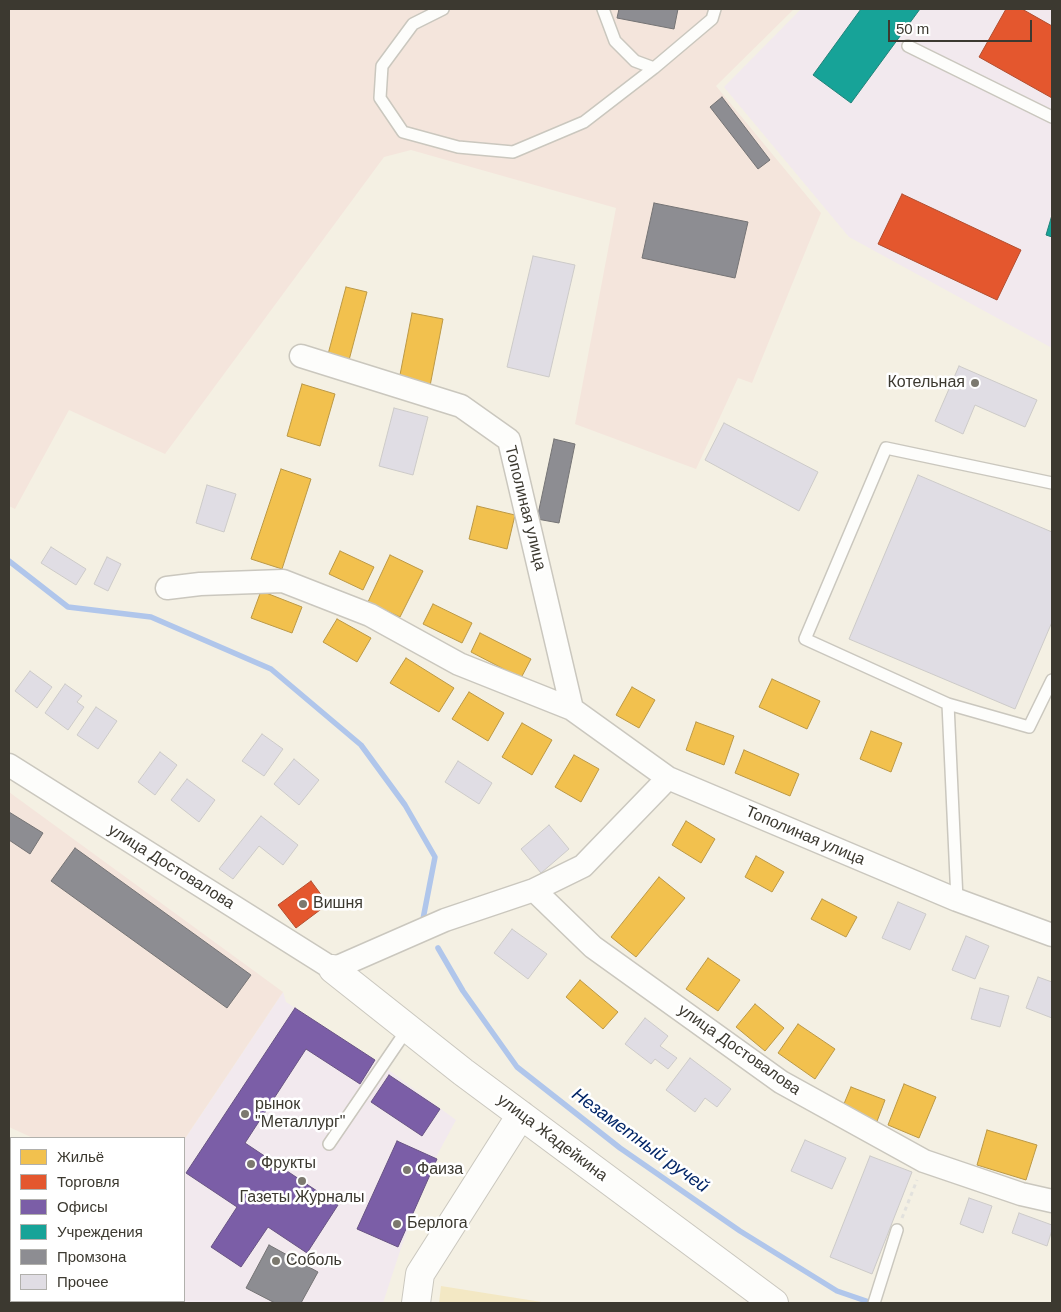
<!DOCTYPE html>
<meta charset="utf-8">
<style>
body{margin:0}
#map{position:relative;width:1061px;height:1312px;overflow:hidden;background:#f4f0e3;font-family:Helvetica,sans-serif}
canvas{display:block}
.frame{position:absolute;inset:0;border:10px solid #3c3930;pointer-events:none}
.legend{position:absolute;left:10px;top:1137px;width:175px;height:165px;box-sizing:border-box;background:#fff;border:1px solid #b1b0ac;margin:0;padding:6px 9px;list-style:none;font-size:15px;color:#3c3930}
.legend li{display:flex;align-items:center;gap:10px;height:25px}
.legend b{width:25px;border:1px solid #b1b0ac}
.scale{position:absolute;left:888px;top:20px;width:144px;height:22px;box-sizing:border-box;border:2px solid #3c3930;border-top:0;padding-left:6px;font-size:15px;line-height:18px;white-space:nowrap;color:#3c3930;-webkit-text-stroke:4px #fff;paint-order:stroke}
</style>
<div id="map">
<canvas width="1061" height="1312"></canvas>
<div class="frame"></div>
<ul class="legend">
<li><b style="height:14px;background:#f2c14e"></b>Жильё</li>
<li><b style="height:14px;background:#e4572e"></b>Торговля</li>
<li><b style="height:14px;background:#7b5ea7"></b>Офисы</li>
<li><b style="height:14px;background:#17a398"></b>Учреждения</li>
<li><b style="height:14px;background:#8d8d92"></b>Промзона</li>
<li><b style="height:14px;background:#e0dde4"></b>Прочее</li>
</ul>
<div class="scale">50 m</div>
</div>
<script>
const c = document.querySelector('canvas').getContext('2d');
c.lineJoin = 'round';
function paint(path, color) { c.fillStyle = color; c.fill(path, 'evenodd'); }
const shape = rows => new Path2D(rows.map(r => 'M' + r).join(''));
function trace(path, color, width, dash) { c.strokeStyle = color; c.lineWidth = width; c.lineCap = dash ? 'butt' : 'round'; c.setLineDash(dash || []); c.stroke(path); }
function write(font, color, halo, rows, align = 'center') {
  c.font = font + ' Helvetica,sans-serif'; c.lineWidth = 5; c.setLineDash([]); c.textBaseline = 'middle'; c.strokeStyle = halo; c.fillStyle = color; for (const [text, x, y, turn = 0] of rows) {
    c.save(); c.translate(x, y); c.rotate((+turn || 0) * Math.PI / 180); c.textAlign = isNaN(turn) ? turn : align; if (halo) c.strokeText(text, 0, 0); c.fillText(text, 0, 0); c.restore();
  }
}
const commercial = shape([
 [801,9,1052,9,1052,348,849,237,724,87],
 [283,992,286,1002,375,1060,456,1120,435,1159,401,1248,383,1303,46,1303,47,1301,184,1301,184,1140]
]);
const industrial = shape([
 [9,9,794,9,716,86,821,213,752,383,738,378,696,469,575,424,616,208,411,150,384,157,165,454,69,410,15,509,9,506],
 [9,792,283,992,184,1140,184,1138,33,1138,9,1127]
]);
const green = shape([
 [441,1286,548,1303,439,1303]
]);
const homes = shape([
 [346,287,367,292,348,364,327,358,346,287],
 [412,313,443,319,430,386,399,380,412,313],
 [302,384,335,394,320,446,287,436,302,384],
 [281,469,311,479,282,569,251,559,281,469],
 [477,506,515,515,507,549,469,539,477,506],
 [340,551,374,567,363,590,329,574,340,551],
 [390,555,423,571,400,617,368,602,390,555],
 [261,591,302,607,292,633,251,618,261,591],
 [433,604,472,623,462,643,423,624,433,604],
 [337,619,371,638,357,662,323,642,337,619],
 [480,633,531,659,521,678,471,652,480,633],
 [406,658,454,688,439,712,390,683,406,658],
 [772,679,820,701,807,729,759,707,772,679],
 [632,687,655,700,639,728,616,715,632,687],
 [469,692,504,713,488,741,452,719,469,692],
 [696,722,734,736,724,765,686,750,696,722],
 [522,723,552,740,532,775,502,757,522,723],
 [871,731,902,743,891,772,860,759,871,731],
 [744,750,799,774,790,796,735,773,744,750],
 [574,755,599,769,581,802,555,787,574,755],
 [686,821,715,839,701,863,672,845,686,821],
 [756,856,784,872,772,892,745,877,756,856],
 [659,877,685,898,636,957,611,937,659,877],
 [822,899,857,917,846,937,811,919,822,899],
 [708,958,740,980,718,1011,686,989,708,958],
 [580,980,618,1012,603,1029,566,997,580,980],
 [755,1004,784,1028,765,1051,736,1027,755,1004],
 [798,1024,835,1049,815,1079,778,1053,798,1024],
 [904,1084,936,1097,919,1138,888,1125,904,1084],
 [851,1087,885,1100,876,1124,841,1111,851,1087],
 [987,1130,1037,1145,1026,1180,977,1165,987,1130]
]);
const shops = shape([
 [1006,9,1022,9,1052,26,1052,98,979,57,1006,9],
 [902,194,1021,250,997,300,878,244,902,194],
 [311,881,328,904,296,928,278,905,311,881]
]);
const offices = shape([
 [295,1008,375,1060,360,1084,306,1049,245,1143,338,1205,307,1253,268,1227,241,1267,211,1247,237,1207,186,1173,295,1008],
 [389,1075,440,1109,422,1136,371,1102,389,1075],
 [397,1141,437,1159,398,1247,357,1229,397,1141]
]);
const public = shape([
 [861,9,920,9,851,103,813,75,861,9],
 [1052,215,1052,237,1046,235,1052,215]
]);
const industry = shape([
 [619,9,678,9,674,29,617,18,619,9],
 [722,97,770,160,758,169,710,107,722,97],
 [654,203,748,222,735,278,642,258,654,203],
 [554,439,575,444,559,523,537,519,554,439],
 [9,812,43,833,30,854,9,840,9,812],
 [75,848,251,975,227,1008,51,881,75,848],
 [269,1245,318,1272,301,1303,275,1303,246,1288,269,1245]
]);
const stream = shape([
 [9,561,68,607,151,617,271,669,361,745,405,805,435,857,423,919],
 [438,948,463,991,517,1067,620,1148,740,1231,837,1291,872,1303]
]);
const building = shape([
 [533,256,575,265,549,377,507,367,533,256],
 [959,366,1037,400,1025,427,975,405,963,434,935,421,959,366],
 [394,408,428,417,413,475,379,466,394,408],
 [724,423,818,472,799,511,705,460,724,423],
 [918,475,1052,532,1052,622,1015,709,849,639,918,475],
 [207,485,236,494,224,532,196,523,207,485],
 [51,547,86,569,76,585,41,563,51,547],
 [107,557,121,564,108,591,94,584,107,557],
 [30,671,52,687,37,708,15,691,30,671],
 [65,684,82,696,77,702,84,707,68,730,45,713,65,684],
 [96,707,117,721,98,749,77,735,96,707],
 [262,734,283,749,264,776,242,761,262,734],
 [160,752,177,765,155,795,138,782,160,752],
 [294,759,319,780,299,805,274,784,294,759],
 [458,761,492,783,479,804,445,782,458,761],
 [187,779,215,800,199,822,171,800,187,779],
 [261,816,298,845,283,865,259,846,233,879,219,869,261,816],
 [549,825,569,849,541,873,521,849,549,825],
 [898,902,926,914,910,950,882,938,898,902],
 [512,929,547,954,528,979,494,953,512,929],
 [966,936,989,946,975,979,952,970,966,936],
 [1038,977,1052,982,1052,1018,1026,1008,1038,977],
 [980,988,1009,996,1000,1027,971,1019,980,988],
 [645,1018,668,1036,660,1046,677,1058,668,1069,655,1059,651,1064,625,1044,645,1018],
 [690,1058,731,1089,717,1107,705,1098,695,1112,666,1090,690,1058],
 [805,1140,846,1158,832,1189,791,1171,805,1140],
 [870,1156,912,1172,872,1274,830,1257,870,1156],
 [969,1198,992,1206,983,1233,960,1224,969,1198],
 [1019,1213,1052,1225,1052,1230,1047,1246,1012,1233,1019,1213]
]);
const path = shape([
 [902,1218,917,1180]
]);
const service = shape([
 [443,9,413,24,382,66,380,98,403,132,458,147,513,152,584,122,654,68],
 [603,9,615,41,635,61,654,68,712,19,715,9],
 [908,46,1052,117],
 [1052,483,886,448,805,639,948,704,1029,727,1052,680],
 [948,704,957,900],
 [329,1144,408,1028],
 [874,1303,897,1230]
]);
const minor = shape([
 [301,356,461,406,509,440,572,709,668,778,957,900,1052,935],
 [167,588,200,584,283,581,370,615,459,664,572,709],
 [9,765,333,969,445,920,534,890,583,866,668,778],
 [534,890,593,947,781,1082,924,1161,1021,1194,1052,1201]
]);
const tertiary = shape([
 [333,969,463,1072,774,1303],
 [416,1303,420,1274,521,1115]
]);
const markers = [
 [975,383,5,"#7c796f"],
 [303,904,5,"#7c796f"],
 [245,1114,5,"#7c796f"],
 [251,1164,5,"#7c796f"],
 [407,1170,5,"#7c796f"],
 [302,1181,5,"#7c796f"],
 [397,1224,5,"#7c796f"],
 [276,1261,5,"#7c796f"]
];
const poiNames = [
 ["Котельная",965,383,"right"],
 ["Вишня",313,904],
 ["рынок",255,1105],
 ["\"Металлург\"",255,1123],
 ["Фрукты",261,1164],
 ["Фаиза",417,1170],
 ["Газеты Журналы",302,1198,"center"],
 ["Берлога",407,1224],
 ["Соболь",286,1261]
];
const streetNames = [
 ["Тополиная улица",525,508,76],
 ["Тополиная улица",805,836,23],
 ["улица Достовалова",171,867,32],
 ["улица Достовалова",739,1050,35],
 ["улица Жадейкина",552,1138,37]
];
const waterNames = [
 ["Незаметный ручей",640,1141,36]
];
paint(commercial, '#f2e9ee');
paint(industrial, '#f4e5dc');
paint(green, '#f3e8c4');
paint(homes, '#f2c14e');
trace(homes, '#bb9845', 1);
paint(shops, '#e4572e');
trace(shops, '#b24e2f', 1);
paint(offices, '#7b5ea7');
trace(offices, '#685383', 1);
paint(public, '#17a398');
trace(public, '#228379', 1);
paint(industry, '#8d8d92');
trace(industry, '#757475', 1);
trace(stream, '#b0c6eb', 5.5);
paint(building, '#e0dde4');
trace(building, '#cccac8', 1);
trace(service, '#cac7be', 14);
trace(minor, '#cac7be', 25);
trace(tertiary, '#cac7be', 30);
trace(path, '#e2e1dd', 3, [4, 4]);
trace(service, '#fdfdfb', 11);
trace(minor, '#fdfdfb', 22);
trace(tertiary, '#fdfdfb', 28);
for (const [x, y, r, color] of markers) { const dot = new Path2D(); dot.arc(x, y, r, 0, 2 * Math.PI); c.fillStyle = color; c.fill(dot); trace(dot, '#fff', 2); }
write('16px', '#3c3930', '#fff', poiNames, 'left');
write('16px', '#3c3930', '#fff', streetNames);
write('italic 18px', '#042768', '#fff', waterNames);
</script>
